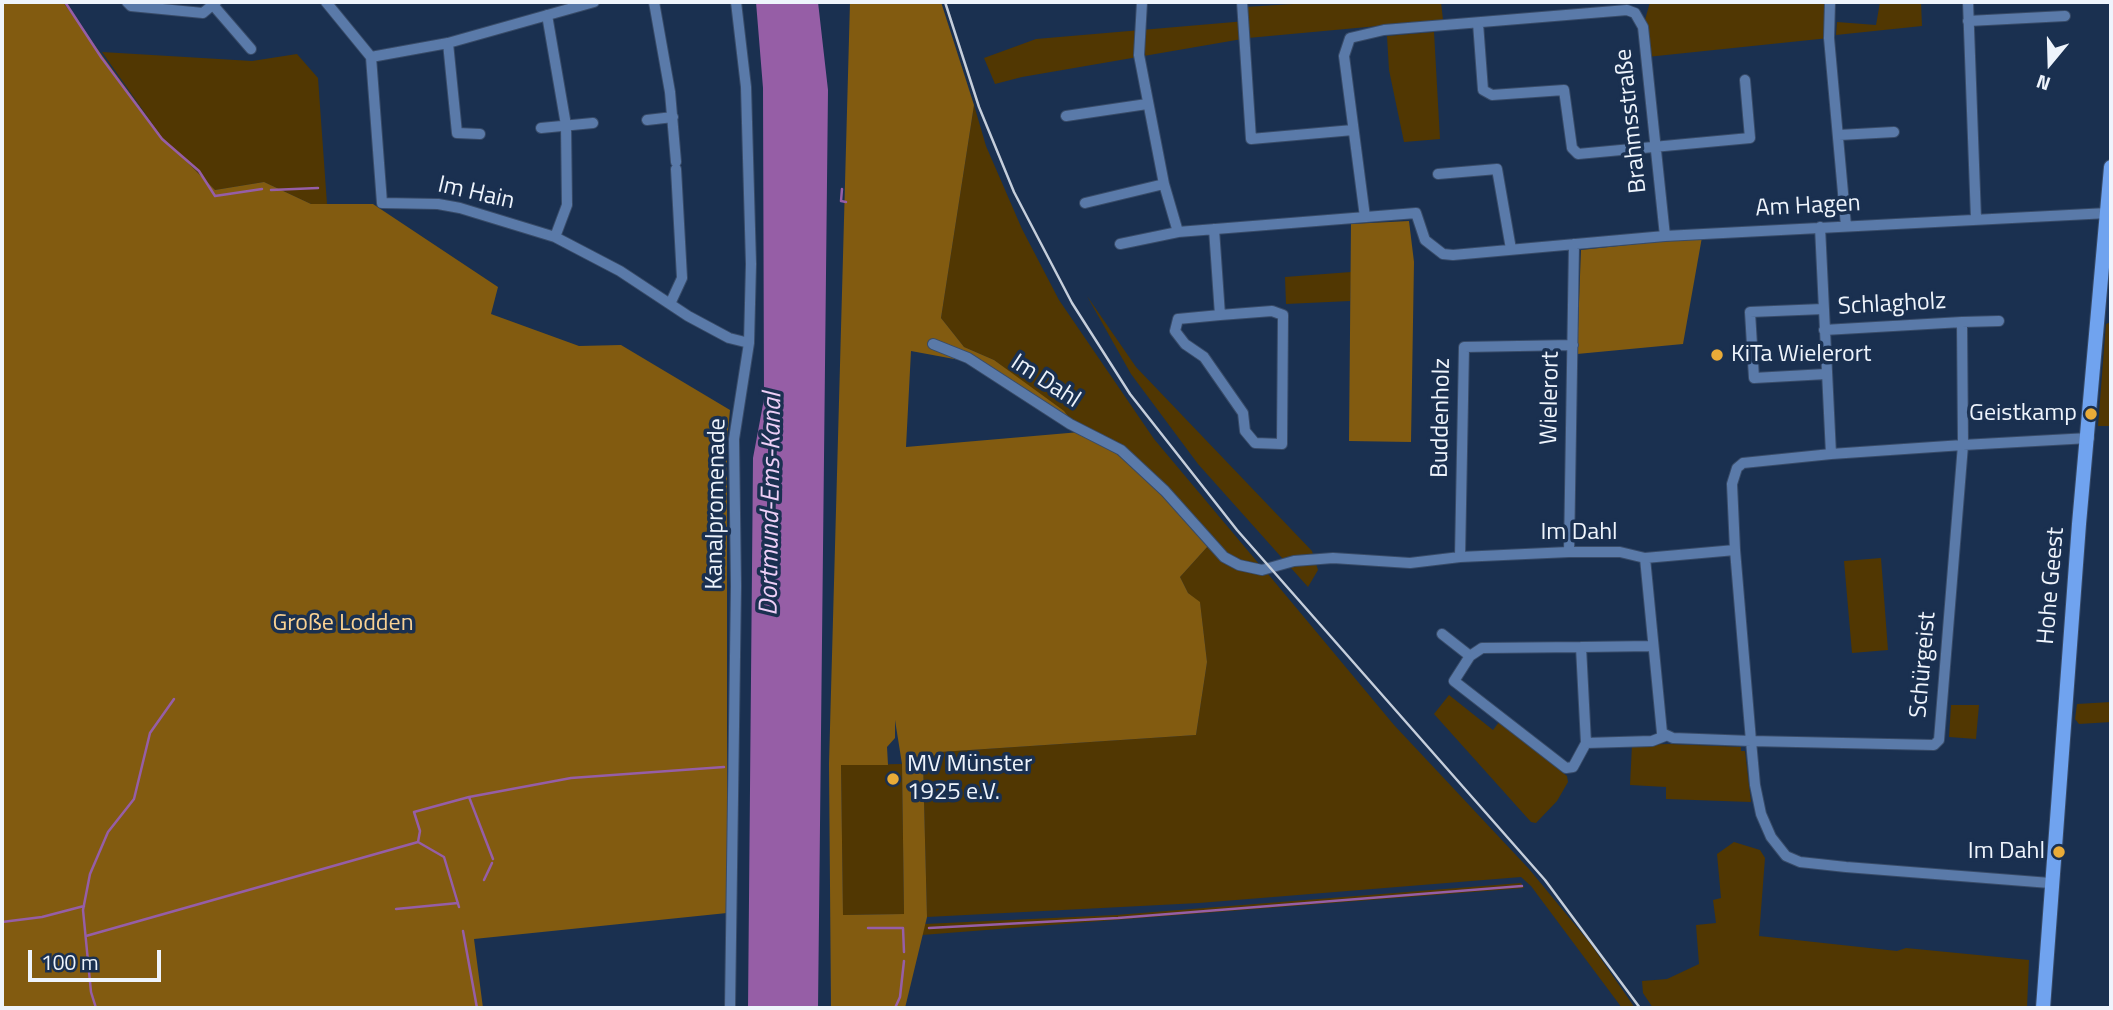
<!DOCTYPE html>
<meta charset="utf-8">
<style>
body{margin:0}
#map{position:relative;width:2113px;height:1010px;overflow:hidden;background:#1a3050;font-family:"Titillium Web",sans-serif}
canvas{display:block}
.frame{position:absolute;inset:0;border:4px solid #eef4fc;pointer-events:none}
.north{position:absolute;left:2015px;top:28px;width:70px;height:70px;-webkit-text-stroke:5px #1a3050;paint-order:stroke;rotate:199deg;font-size:19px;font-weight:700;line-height:28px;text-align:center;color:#eef4fc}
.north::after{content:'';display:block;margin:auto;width:24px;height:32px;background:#eef4fc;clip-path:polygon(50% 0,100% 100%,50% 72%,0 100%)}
.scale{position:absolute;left:28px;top:950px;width:133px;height:32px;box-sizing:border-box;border:4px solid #eef4fc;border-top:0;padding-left:9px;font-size:21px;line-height:24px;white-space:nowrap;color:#eef4fc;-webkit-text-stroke:5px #1a3050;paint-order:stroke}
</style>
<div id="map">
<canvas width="2113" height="1010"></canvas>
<div class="frame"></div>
<div class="north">N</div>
<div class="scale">100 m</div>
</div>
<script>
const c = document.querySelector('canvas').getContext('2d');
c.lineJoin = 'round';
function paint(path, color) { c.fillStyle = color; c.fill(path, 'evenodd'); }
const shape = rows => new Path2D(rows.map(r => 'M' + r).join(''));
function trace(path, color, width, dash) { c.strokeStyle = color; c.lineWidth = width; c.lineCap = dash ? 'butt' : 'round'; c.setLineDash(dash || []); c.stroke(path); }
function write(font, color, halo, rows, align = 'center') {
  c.font = font + ' "Titillium Web",sans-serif'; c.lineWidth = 7; c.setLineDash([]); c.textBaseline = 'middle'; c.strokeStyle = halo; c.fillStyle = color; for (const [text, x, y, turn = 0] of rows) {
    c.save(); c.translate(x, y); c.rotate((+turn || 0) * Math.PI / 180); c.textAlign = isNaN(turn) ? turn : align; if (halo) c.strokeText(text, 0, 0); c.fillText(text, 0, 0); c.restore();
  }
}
const green = shape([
 [1325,2,1441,2,1443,20,1248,38,1022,77,995,84,984,58,1036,39,1246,21,1245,7],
 [1650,2,1831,2,1829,38,1647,57,1643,27],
 [1880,2,1921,2,1922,26,1836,35,1837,22,1876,25],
 [1434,32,1440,139,1404,142,1389,70,1387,36],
 [102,52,252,61,297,54,318,78,327,204,311,204,264,182,215,190,161,136],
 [974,105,986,146,1022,229,1059,300,1154,439,1259,564,1252,566,1225,554,1168,488,1070,419,994,360,964,347,941,318],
 [1351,272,1350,301,1286,304,1285,277],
 [1087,296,1136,367,1312,551,1318,570,1308,587,1198,464,1131,374],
 [2111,322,2111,426,2098,426,2106,324],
 [1208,546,1268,574,1394,725,1529,869,1590,943,1635,1008,1622,1008,1531,886,1521,877,1199,903,927,917,923,762,940,752,1196,735,1207,662,1200,603,1188,593,1180,577],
 [1881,558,1888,650,1852,653,1844,561],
 [1449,695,1493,730,1499,722,1567,776,1568,782,1557,801,1536,823,1531,822,1434,714],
 [2111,702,2111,722,2079,724,2075,719,2077,704],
 [1951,705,1979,705,1976,739,1949,737],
 [1669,744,1741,747,1741,751,1745,751,1751,802,1666,799,1666,787,1630,785,1632,745],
 [902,764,904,914,843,915,841,765],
 [1734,842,1760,850,1765,858,1759,936,1897,951,1906,948,2029,960,2027,1008,1653,1008,1643,993,1642,981,1667,979,1699,964,1696,925,1716,923,1713,900,1721,898,1717,854],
 [1521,883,1524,888,922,935,925,924,1116,915]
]);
const forest = shape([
 [2,2,63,2,161,136,215,190,264,182,311,204,373,204,498,287,491,314,579,346,621,345,730,410,727,441,727,913,474,939,483,1008,2,1008],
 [850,2,941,2,974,105,941,318,964,347,994,360,1064,411,1070,419,965,361,911,351,906,447,1080,432,1116,453,1162,492,1208,546,1180,577,1188,593,1200,602,1207,662,1196,735,940,752,923,762,927,917,905,1008,831,1008,829,764],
 [895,720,902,764,904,914,843,915,841,765,888,765,887,747,895,738],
 [1409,221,1414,262,1411,442,1349,441,1351,224],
 [1702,237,1683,344,1577,354,1581,250]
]);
const water = shape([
 [756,2,818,2,828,90,818,1008,748,1008,753,458,764,399,763,88]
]);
const stream = shape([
 [65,2,101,57,162,139,199,171,215,196,262,189],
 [842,189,841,201,846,202],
 [271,190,318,188],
 [469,797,571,778,724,767],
 [484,880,492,863],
 [459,907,444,857,418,842,420,831,414,812,469,797,493,859],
 [396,909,458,903],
 [2,922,42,917,84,906],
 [868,928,903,928,904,952],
 [929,928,1118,918,1522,886],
 [463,931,477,1008],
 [86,936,418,842],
 [96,1008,91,992,83,910,90,874,108,832,134,799,150,733,174,699],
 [895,1008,900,997,904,961]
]);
const street = shape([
 [127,2,131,6,203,13,216,2],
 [326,2,371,57,382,203,438,204,460,208,555,237,620,271,688,316,729,338,749,343],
 [654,2,670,92,676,162],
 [1142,2,1139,55,1164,184,1178,232],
 [1242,2,1251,139,1353,130],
 [1830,2,1829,38,1846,226],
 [1968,2,1976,219],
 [213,5,251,49],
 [547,15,566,125,567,205,555,237],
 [1968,21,2065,16],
 [1478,23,1483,90,1492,95,1564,90,1572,148,1578,154,1750,138,1745,80],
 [448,43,457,133,480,134],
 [371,57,448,43,594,2],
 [1066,116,1147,104],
 [647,120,673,117],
 [541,128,593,123],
 [1839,135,1894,132],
 [1438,174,1497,169,1511,249],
 [1085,203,1164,184],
 [1365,217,1344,56,1350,38,1384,30,1627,10,1635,13,1643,27,1665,236],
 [1820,227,1831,454],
 [1214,229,1220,315,1178,319,1175,331,1185,344,1204,357,1243,413,1245,431,1255,443,1282,444,1283,315,1272,311,1220,315],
 [1120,244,1178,232,1416,213,1425,240,1443,254,1453,255,1665,236,2108,213],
 [670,304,682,278,676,169],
 [1823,309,1750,312,1754,378,1826,374],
 [1962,322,1999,321],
 [1824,330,1962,322,1963,445,1939,740,1934,745,1751,741,1735,550,1732,484,1737,468,1743,463,1831,454,1963,445,2089,438],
 [933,344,968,358,1070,424,1121,450,1165,491,1224,557,1239,565,1262,570,1294,561,1333,558,1410,563,1460,557,1569,552,1620,552,1645,558,1662,733,1673,738,1751,741,1755,785,1761,814,1771,837,1786,856,1800,862,1846,867,2050,883],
 [1569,552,1574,244],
 [1460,557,1464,347,1573,345],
 [1645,558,1735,550],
 [1442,634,1470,656],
 [1653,646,1581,647,1586,743,1652,741,1665,736],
 [1581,647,1482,648,1470,656,1454,681,1566,768,1573,767,1586,743],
 [730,1008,736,586,734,439,749,343,751,264,746,87,736,2]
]);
const secondary = shape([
 [2043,1008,2079,524,2111,167]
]);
const rail = shape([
 [945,2,979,107,1014,192,1072,303,1130,394,1237,530,1545,880,1640,1008]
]);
const markers = [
 [1717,355,7,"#e9ab38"],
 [2091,414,7,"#e9ab38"],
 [893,779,7,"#e9ab38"],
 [2059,852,7,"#e9ab38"]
];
const streetNames = [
 ["Brahmsstraße",1632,121,-96],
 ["Im Hain",476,194,13],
 ["Am Hagen",1808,207,-3],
 ["Schlagholz",1892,305,-3],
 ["Im Dahl",1045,382,33],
 ["Wielerort",1551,398,-89],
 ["Buddenholz",1442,418,-89],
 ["Kanalpromenade",717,504,-89],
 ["Im Dahl",1579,533],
 ["Hohe Geest",2052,586,-85],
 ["Schürgeist",1924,665,-85]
];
const poiNames = [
 ["KiTa Wielerort",1731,355],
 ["Geistkamp",2077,414,"right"],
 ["MV Münster",907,765],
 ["1925 e.V.",907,793],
 ["Im Dahl",2045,852,"right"]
];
const parkNames = [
 ["Große Lodden",343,624]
];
const waterNames = [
 ["Dortmund-Ems-Kanal",772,504,-89]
];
paint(green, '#513702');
paint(forest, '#825b10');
paint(water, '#965ea6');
trace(stream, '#965ea6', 2.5);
trace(street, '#384b68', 12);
trace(secondary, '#384b68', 16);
trace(street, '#5a7aa9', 10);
trace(secondary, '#70a3ef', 14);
trace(rail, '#c5cedb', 2.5);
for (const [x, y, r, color] of markers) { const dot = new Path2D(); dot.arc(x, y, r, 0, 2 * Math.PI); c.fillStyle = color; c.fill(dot); trace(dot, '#1a3050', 2.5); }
write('24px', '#eef4fc', '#1a3050', streetNames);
write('24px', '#eef4fc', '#1a3050', poiNames, 'left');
write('24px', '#fad293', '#1a3050', parkNames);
write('italic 26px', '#edcff6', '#1a3050', waterNames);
</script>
